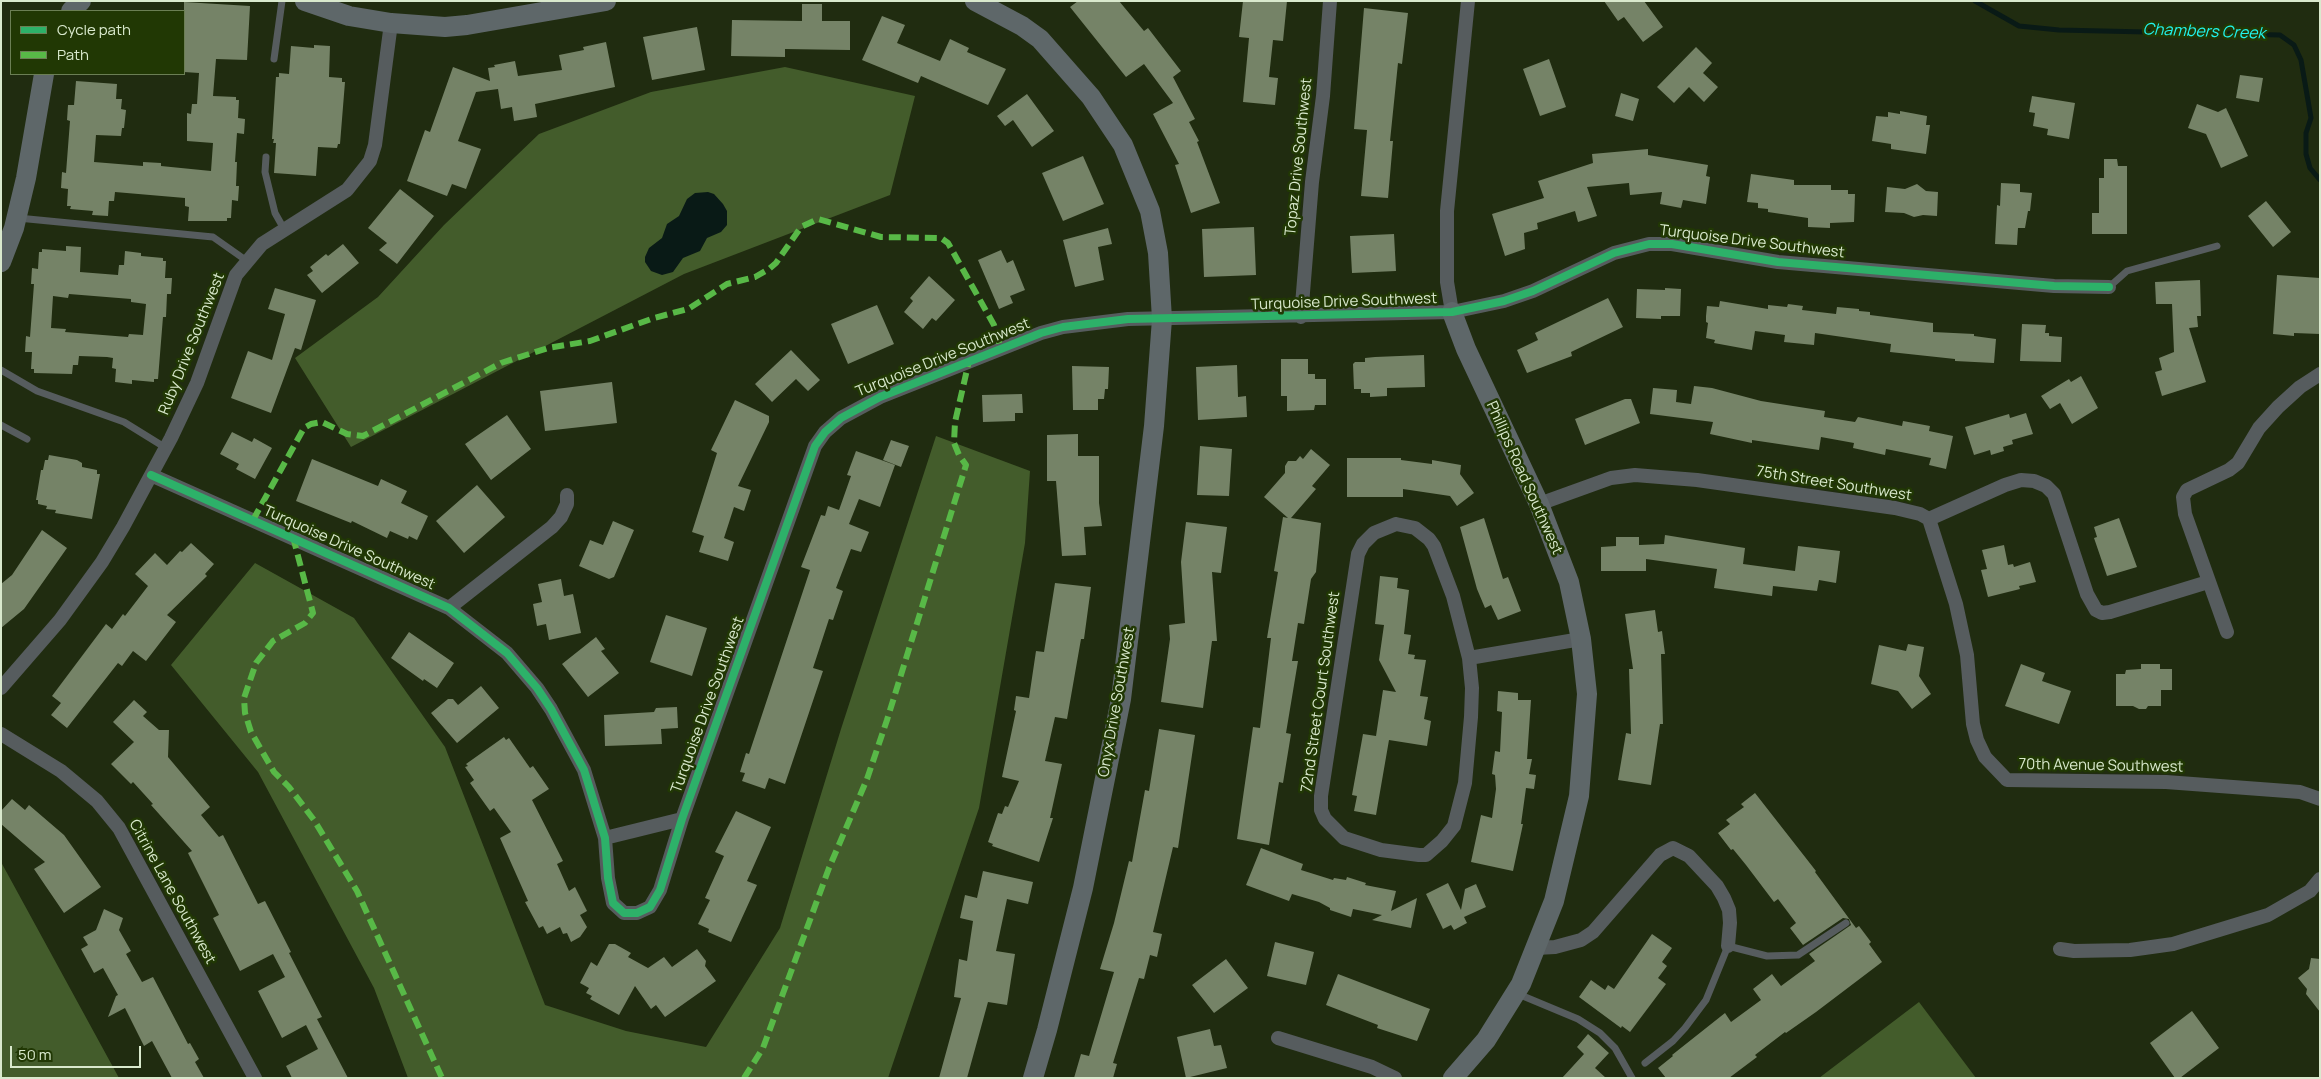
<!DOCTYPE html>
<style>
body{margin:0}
#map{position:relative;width:2321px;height:1079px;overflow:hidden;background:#202c10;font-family:Manrope,sans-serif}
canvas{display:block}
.frame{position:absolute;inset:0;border:2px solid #d9e9cd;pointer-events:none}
.legend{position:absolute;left:10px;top:10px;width:175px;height:65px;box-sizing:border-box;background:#213804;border:1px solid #6b7f54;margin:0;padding:6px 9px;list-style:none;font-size:15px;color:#d9e9cd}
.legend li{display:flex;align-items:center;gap:10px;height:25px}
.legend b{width:25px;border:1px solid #6b7f54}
.scale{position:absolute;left:10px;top:1046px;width:131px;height:22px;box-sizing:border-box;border:2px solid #d9e9cd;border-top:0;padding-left:6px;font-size:15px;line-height:18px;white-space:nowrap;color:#d9e9cd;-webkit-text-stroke:4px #213804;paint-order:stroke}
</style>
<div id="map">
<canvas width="2321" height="1079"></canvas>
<div class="frame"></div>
<ul class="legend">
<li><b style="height:6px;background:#2db169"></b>Cycle path</li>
<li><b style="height:6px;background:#58b947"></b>Path</li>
</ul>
<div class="scale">50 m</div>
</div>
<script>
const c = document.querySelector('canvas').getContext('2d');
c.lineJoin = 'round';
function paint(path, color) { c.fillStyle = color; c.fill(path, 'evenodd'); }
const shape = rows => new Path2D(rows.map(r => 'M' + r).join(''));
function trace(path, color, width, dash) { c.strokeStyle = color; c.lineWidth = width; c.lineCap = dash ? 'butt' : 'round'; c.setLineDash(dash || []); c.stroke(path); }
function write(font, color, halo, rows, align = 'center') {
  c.font = font + ' Manrope,sans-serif'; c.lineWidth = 5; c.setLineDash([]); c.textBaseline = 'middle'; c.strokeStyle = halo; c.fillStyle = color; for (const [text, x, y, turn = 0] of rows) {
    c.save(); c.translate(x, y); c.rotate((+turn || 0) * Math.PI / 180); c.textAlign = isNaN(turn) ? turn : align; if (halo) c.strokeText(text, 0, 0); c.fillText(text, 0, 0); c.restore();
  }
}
const green = shape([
 [785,67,915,96,890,195,684,274,351,447,295,358,378,297,444,225,539,134,651,92],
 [936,436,1030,471,1025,543,979,808,888,1078,408,1078,374,988,258,772,171,665,255,563,354,618,445,747,545,1005,626,1031,706,1047,780,928,841,729],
 [1,862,119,1078,1,1078],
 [1919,1002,1976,1078,1819,1078]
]);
const water = shape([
 [708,192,714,194,723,204,727,211,727,225,721,232,707,238,700,251,683,258,673,272,662,275,651,271,645,262,645,257,649,248,662,238,667,224,679,216,687,199,695,193]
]);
const stream = shape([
 [1975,1,2019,26,2059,30,2280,35,2294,45,2301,60,2311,118,2306,133,2306,154,2310,168,2320,180]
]);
const building = shape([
 [1078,1,1119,1,1144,31,1148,28,1181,71,1173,77,1195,119,1189,122,1199,141,1197,142,1220,203,1191,213,1175,165,1179,164,1153,114,1173,103,1144,64,1126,77,1070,7],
 [1243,1,1287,1,1283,41,1273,40,1269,77,1278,78,1275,105,1243,102,1249,38,1239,37],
 [1604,1,1644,1,1663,27,1643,42,1624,17,1618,21],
 [184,2,250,6,247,60,216,59,213,96,236,97,236,100,239,100,238,118,245,119,244,134,237,133,235,162,237,162,236,186,239,186,238,201,232,200,231,218,227,218,227,221,188,221,189,207,185,206,185,198,115,192,114,201,109,201,108,216,92,215,93,211,70,209,71,206,67,206,68,189,61,188,62,172,66,173,70,121,67,120,68,105,74,105,76,81,117,84,116,99,122,99,121,109,126,110,124,128,122,128,121,136,96,135,94,162,143,166,143,162,161,163,161,166,211,171,213,143,187,141,187,113,191,114,192,104,197,104,199,73,184,72],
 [802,4,822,4,822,21,850,21,850,50,785,49,785,57,731,56,732,20,802,21],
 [1364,8,1408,13,1402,64,1398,63,1390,141,1393,141,1388,198,1361,196,1367,130,1354,129],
 [882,16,905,25,897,43,940,61,950,39,969,48,967,52,1006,69,988,105,921,76,918,83,862,60],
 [697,27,705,70,652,80,643,37],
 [606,42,615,87,535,104,537,117,514,121,512,107,501,109,498,89,476,92,458,141,481,149,466,189,452,184,447,196,407,181,425,130,430,132,453,67,490,81,488,68,495,67,494,65,515,61,518,76,562,70,559,55,584,50,583,47],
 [314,45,330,46,329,77,342,78,342,82,345,82,340,144,338,144,337,148,318,147,316,176,274,173,276,143,273,143,274,139,272,139,276,77,279,77,279,73,289,74,291,46,314,48],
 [1696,47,1712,63,1703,73,1718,87,1704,102,1689,87,1674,103,1657,87],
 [1549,59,1566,107,1540,116,1523,69],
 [2240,75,2263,78,2259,102,2236,98],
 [1621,93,1639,99,1633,121,1615,116],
 [1027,94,1054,131,1032,147,1013,120,1005,126,997,116],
 [2032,96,2075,103,2069,139,2047,135,2048,129,2033,126,2035,113,2029,112],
 [2197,104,2218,112,2226,108,2248,156,2221,168,2206,134,2188,128],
 [1900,111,1927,116,1926,125,1930,125,1926,154,1891,149,1891,144,1872,141,1876,116,1888,117,1888,112,1900,114],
 [1648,149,1648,155,1708,165,1706,176,1710,177,1706,204,1683,200,1681,208,1660,204,1662,192,1630,195,1629,183,1587,187,1597,216,1578,222,1575,211,1537,223,1538,229,1524,233,1525,249,1505,256,1492,214,1544,198,1538,181,1593,163,1592,154],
 [1083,156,1104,204,1063,221,1042,173],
 [2104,159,2117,159,2118,166,2127,166,2127,234,2092,234,2092,213,2099,213,2099,178,2104,178],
 [1751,174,1794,180,1794,185,1831,185,1831,190,1848,190,1848,194,1855,194,1854,222,1830,223,1830,228,1808,227,1808,218,1768,212,1768,209,1758,208,1758,203,1747,202],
 [2001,183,2020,184,2020,192,2032,193,2030,211,2028,211,2025,228,2018,228,2017,245,1995,244,1997,205,2000,206],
 [1917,184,1926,191,1938,192,1937,216,1923,215,1914,217,1904,213,1885,212,1887,187,1905,189],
 [400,189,434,216,397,264,379,250,387,243,368,228],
 [2266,201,2291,232,2273,247,2248,216],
 [1254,227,1256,275,1204,277,1202,229],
 [1108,228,1112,244,1098,247,1104,280,1075,287,1063,240],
 [1394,234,1396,271,1352,273,1350,236],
 [343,244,359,263,322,293,307,275,313,271,310,267,326,254,328,256],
 [66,246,81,247,80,272,118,275,119,265,124,265,125,251,141,253,141,256,163,258,163,261,166,261,165,278,172,278,171,294,167,294,166,317,163,317,158,379,154,379,154,382,132,380,132,384,115,382,116,369,112,368,113,358,107,357,79,356,78,365,73,365,72,374,34,373,34,369,31,369,32,352,25,352,26,336,30,337,34,284,31,284,32,268,38,269,39,252,42,252,42,249,66,251],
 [69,294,131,299,131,302,146,304,143,335,129,334,128,337,65,332,66,329,51,328,53,296,68,298],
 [1001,250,1007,263,1013,260,1025,290,1010,296,1013,303,999,309,978,260],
 [2277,275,2320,278,2320,334,2294,333,2294,336,2273,334],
 [929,276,955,300,936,321,932,318,923,329,904,312,913,301,910,298],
 [2200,280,2201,316,2197,316,2198,327,2189,328,2206,382,2162,396,2155,372,2162,370,2159,358,2174,352,2172,304,2156,304,2155,282],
 [275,288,316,300,301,350,295,348,271,413,231,398,248,351,272,360,285,314,268,309],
 [1665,288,1681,289,1680,316,1661,316,1661,319,1636,318,1637,289,1665,290],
 [1608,298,1623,327,1571,352,1572,356,1527,373,1517,350,1538,340,1535,333],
 [1720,301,1768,309,1768,305,1787,307,1788,304,1803,306,1802,310,1836,314,1837,307,1859,309,1859,311,1870,312,1870,315,1933,323,1933,332,1974,334,1974,336,1996,339,1994,363,1955,361,1955,359,1890,352,1891,344,1815,333,1814,345,1784,342,1785,335,1755,331,1752,350,1714,343,1715,340,1706,338,1708,323,1706,322,1706,316,1707,306,1719,307],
 [877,305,894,344,848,364,831,324],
 [2022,324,2046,325,2045,333,2049,333,2049,336,2062,337,2061,362,2020,361],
 [791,350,820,380,808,391,796,379,772,402,755,384],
 [1424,355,1425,387,1387,388,1387,396,1370,397,1370,393,1361,393,1361,389,1354,389,1353,364,1355,362,1365,362,1365,358,1375,357],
 [1281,359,1308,359,1308,374,1315,374,1315,379,1326,379,1326,405,1315,405,1314,410,1287,411,1287,396,1281,396],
 [1237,365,1238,397,1246,396,1247,417,1198,420,1196,367],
 [1072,366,1109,367,1108,389,1105,389,1104,399,1098,399,1098,410,1073,410],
 [2081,376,2098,408,2072,424,2060,403,2050,409,2041,396,2069,379,2071,382],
 [612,382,617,423,545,431,540,391],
 [1694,386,1712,388,1761,401,1825,411,1824,417,1855,422,1858,417,1902,426,1903,421,1930,426,1929,431,1953,436,1946,469,1929,465,1931,458,1886,449,1885,455,1853,448,1854,443,1821,437,1819,450,1752,440,1752,443,1710,434,1713,422,1650,414,1653,388,1677,390,1676,402,1691,404],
 [1022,394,1023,413,1015,413,1015,421,983,422,982,395],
 [1625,399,1631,399,1640,423,1585,445,1575,419],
 [735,400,769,416,769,422,738,486,751,490,744,511,734,507,724,538,734,542,728,561,699,552,704,536,692,532,717,453,711,450],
 [2026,413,2033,434,2012,440,2013,444,2003,447,2004,451,1991,455,1990,450,1974,455,1965,427,2009,414,2010,418],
 [507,415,531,449,491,480,465,444],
 [232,432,252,442,254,438,272,448,255,479,236,469,239,464,220,454],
 [1078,434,1078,456,1099,456,1099,503,1102,526,1084,527,1086,555,1062,556,1056,481,1047,481,1047,435],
 [891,440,909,446,901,467,883,460],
 [1200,446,1232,449,1229,496,1197,495],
 [1311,449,1330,465,1312,486,1316,489,1291,518,1321,523,1316,572,1311,579,1304,624,1298,623,1292,661,1298,661,1286,733,1291,734,1283,783,1279,782,1269,845,1237,839,1253,727,1260,728,1271,638,1267,638,1278,572,1274,571,1283,517,1288,518,1264,497,1285,473,1285,466,1288,461,1296,461,1300,456,1303,459],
 [856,451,895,465,880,507,859,499,849,524,869,532,861,552,851,549,836,588,843,591,833,620,829,619,813,668,823,671,785,784,769,778,765,789,742,781,745,773,740,772,746,753,749,754,810,570,801,567,821,515,825,516,828,506,839,510,851,476,847,475],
 [49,455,77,460,82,463,82,467,97,470,97,474,100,474,92,519,55,513,56,510,46,509,47,506,38,504,38,500,36,500,41,470,43,470,45,460,48,460],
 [1347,458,1401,458,1401,460,1432,464,1432,460,1461,465,1460,474,1474,493,1457,506,1450,496,1403,489,1403,497,1347,497],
 [312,459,378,486,381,479,407,491,401,503,428,516,417,540,409,536,408,539,390,531,387,538,352,521,351,523,296,501],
 [477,485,505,517,464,553,436,521],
 [1484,518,1503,579,1508,577,1521,611,1498,620,1491,605,1485,608,1477,589,1460,527],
 [2119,518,2137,567,2107,576,2094,538,2097,537,2094,527],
 [613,521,634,530,614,577,609,579,579,566,590,540,603,545],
 [1186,522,1227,527,1221,573,1212,572,1217,641,1212,641,1203,708,1161,702,1170,639,1169,625,1185,623,1181,562],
 [42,530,67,548,24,609,1,628,1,584,12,575],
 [1665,535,1745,548,1743,564,1795,571,1798,546,1840,551,1836,583,1819,580,1817,591,1773,586,1772,596,1714,588,1717,569,1646,559,1646,571,1601,571,1601,547,1616,546,1616,537,1639,537,1639,545,1664,544],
 [191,543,214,564,205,574,207,576,167,615,176,622,146,661,133,651,122,666,118,663,67,728,51,715,61,703,52,696,106,624,112,629,123,614,125,616,148,586,135,574,155,553,167,565,180,551,182,552],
 [2004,545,2008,565,2013,564,2014,567,2030,562,2036,582,2019,586,2020,589,1988,597,1981,570,1987,569,1982,550],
 [1380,576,1398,578,1397,588,1409,590,1404,634,1411,635,1408,654,1415,655,1414,659,1426,660,1420,696,1428,697,1424,719,1431,721,1427,746,1389,740,1376,815,1354,811,1357,796,1352,795,1363,734,1376,736,1383,690,1396,692,1379,660,1384,625,1375,624],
 [561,579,564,596,573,594,581,633,549,640,546,624,537,626,533,604,542,602,538,584],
 [1055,583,1091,587,1084,639,1081,639,1067,719,1055,717,1045,761,1062,764,1050,818,1053,818,1039,862,992,846,993,844,988,842,998,813,1002,814,1005,806,1008,807,1019,781,1002,777,1016,711,1014,710,1016,696,1029,698,1036,651,1044,652],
 [1655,610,1658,632,1662,631,1665,654,1661,654,1663,724,1660,724,1651,785,1618,780,1626,733,1631,734,1629,669,1633,669,1625,614],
 [666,615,707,628,692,676,650,662],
 [409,632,454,663,437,688,424,679,423,681,391,658],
 [596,637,605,649,601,651,619,673,588,697,562,664],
 [1908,644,1924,647,1919,676,1931,694,1912,709,1898,691,1871,684,1879,645,1906,651],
 [2021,664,2045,673,2042,681,2071,691,2059,724,2005,706],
 [2141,664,2160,664,2160,669,2172,669,2172,690,2161,690,2161,706,2148,706,2146,709,2139,709,2133,706,2116,706,2116,674,2125,674,2126,670,2141,669],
 [481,686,499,708,457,743,431,713,448,699,453,699,458,705],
 [1498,691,1518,693,1518,700,1531,700,1527,759,1532,759,1529,774,1536,775,1534,789,1526,788,1521,824,1523,824,1513,871,1471,862,1481,815,1492,818,1496,789,1495,775,1492,774,1495,751,1500,752,1502,712,1497,711],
 [134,700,147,712,143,716,159,730,169,730,168,757,210,807,201,815,219,837,223,835,258,904,265,901,291,952,289,953,322,1017,317,1019,348,1078,292,1078,286,1066,318,1049,306,1025,282,1038,258,991,285,977,273,954,240,971,213,918,219,915,188,853,192,851,151,805,153,804,133,782,131,784,111,764,134,742,113,722],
 [677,707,678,728,661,729,662,744,605,746,604,715,654,712,656,708],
 [1159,729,1195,735,1178,848,1173,847,1153,932,1162,934,1157,957,1150,955,1144,979,1139,978,1113,1063,1117,1064,1113,1078,1074,1078,1081,1054,1089,1056,1114,972,1100,969,1114,923,1129,861,1132,862,1145,790,1149,791],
 [504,737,506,740,509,738,530,768,533,766,549,789,532,800,563,861,557,864,569,891,575,887,587,911,580,915,587,927,580,937,571,942,567,933,563,934,560,927,547,934,543,926,539,928,525,902,528,901,500,838,511,832,494,808,490,811,470,783,474,780,465,767,468,766,466,764],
 [1755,793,1816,871,1815,872,1856,928,1859,926,1871,942,1869,944,1882,962,1816,1012,1786,1033,1785,1032,1755,1055,1757,1057,1729,1078,1666,1078,1658,1068,1673,1056,1672,1055,1725,1013,1731,1022,1761,1000,1753,989,1772,974,1781,986,1815,961,1809,954,1851,925,1849,919,1843,918,1803,945,1790,928,1796,923,1778,899,1774,902,1746,865,1733,849,1731,850,1718,833,1730,824,1726,820,1744,807,1741,804],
 [12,799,25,810,29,805,64,835,101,887,64,913,34,869,45,862,1,824,1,811],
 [736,811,771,827,747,881,757,885,731,942,708,932,709,929,698,924,710,900,705,898,724,856,715,852],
 [1261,848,1303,864,1301,870,1333,880,1334,878,1346,880,1347,877,1366,883,1365,885,1396,891,1391,911,1417,898,1411,928,1372,920,1382,915,1353,909,1351,917,1330,910,1330,908,1319,902,1292,894,1289,901,1246,885],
 [983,871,1033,882,1028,904,1007,899,996,951,1015,954,1007,1005,988,1002,967,1078,939,1078,961,998,954,997,959,959,967,961,973,921,960,918,965,895,977,898],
 [1448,883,1461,910,1465,889,1476,884,1486,907,1464,917,1467,923,1454,930,1451,925,1443,929,1426,894],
 [104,909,123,918,119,930,131,951,126,954,142,982,153,977,188,1044,190,1043,199,1059,195,1062,204,1078,172,1078,152,1041,144,1046,125,1008,108,1017,116,996,118,995,103,968,94,973,81,949,88,945,83,937,96,930],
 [1652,934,1672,948,1662,962,1667,966,1658,978,1666,984,1630,1032,1622,1026,1621,1028,1579,997,1591,980,1605,990,1608,985,1614,989],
 [1275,942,1314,952,1306,985,1267,976],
 [609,944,615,944,631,953,628,957,648,968,664,957,672,967,697,949,706,961,705,966,716,981,665,1017,656,1005,651,1009,635,986,619,1015,590,999,592,996,586,993,589,988,580,983,591,962,597,966],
 [2311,958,2320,959,2320,1012,2306,994,2307,989,2298,978,2309,969],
 [1226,959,1248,988,1214,1013,1192,985],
 [1338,974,1430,1009,1417,1041,1377,1028,1378,1025,1326,1005],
 [2192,1011,2219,1048,2180,1078,2175,1078,2150,1043],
 [1210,1029,1214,1046,1221,1045,1227,1068,1186,1078,1177,1037],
 [1588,1034,1609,1053,1595,1068,1606,1078,1562,1078,1584,1054,1577,1047]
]);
const lane = shape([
 [274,59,282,1],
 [266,157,265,172,275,213,284,229],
 [18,218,213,237,247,261],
 [2109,287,2127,271,2217,246],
 [1,370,37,391,124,422,166,448],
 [1,425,27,439],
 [1518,994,1578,1019,1600,1033,1615,1048,1632,1078],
 [1645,1063,1673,1041,1685,1028,1706,1000,1728,946,1767,956,1798,955,1846,923]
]);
const street = shape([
 [1452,312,1447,282,1447,211,1468,1],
 [1301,317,1312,182,1323,96,1330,1],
 [151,475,449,608,507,653,537,688,551,709,584,770,605,838,608,878,613,903,624,913,637,913,650,907,660,890,682,819,815,446,825,432,841,418,880,397,1041,333,1063,327,1128,319,1452,312,1504,301,1533,291,1614,253,1649,244,1672,244,1778,262,2054,286,2109,287],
 [1539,504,1611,478,1635,475,1697,480,1895,508,1920,514,1929,519,2005,485,2021,480,2034,481,2046,486,2054,494,2087,594,2096,610,2102,613,2110,612,2208,582],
 [1929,519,1956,604,1967,655,1973,724,1977,740,1985,757,2007,780,2166,782,2300,792,2320,799],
 [1396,524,1415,528,1429,539,1434,546,1453,596,1469,658,1472,688,1471,717,1465,783,1454,826,1442,841,1426,855,1419,855,1381,850,1344,838,1325,819,1321,810,1321,796,1358,554,1363,544,1374,533,1396,524],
 [449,608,552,527,561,517,567,504,567,495],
 [2227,632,2185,514,2183,497,2187,490,2229,470,2238,463,2259,428,2278,407,2300,387,2320,374],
 [1469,658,1581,639],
 [1,688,60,620,102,562,123,527,171,438,197,383,236,275,262,244,347,190,370,161,375,145,391,23],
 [1,734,61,771,97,801,119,828,255,1078],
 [605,838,682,819],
 [1536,948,1555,947,1581,940,1593,932,1660,855,1673,848,1689,856,1717,886,1724,898,1729,910,1730,923,1728,946],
 [2060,949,2074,951,2130,950,2173,944,2268,915,2310,891,2320,879],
 [1278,1038,1372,1067,1395,1078]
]);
const secondary = shape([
 [305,1,349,16,391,23,445,27,467,25,606,1],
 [975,1,1022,26,1040,39,1091,97,1123,145,1150,211,1158,253,1162,319,1154,426,1121,699,1083,888,1047,1030,1033,1078],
 [71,11,81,1],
 [1,262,14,228,26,178,44,74],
 [1452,312,1466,349,1539,504,1569,582,1581,639,1587,694,1579,796,1554,901,1521,984,1486,1040,1453,1078]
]);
const quiet = shape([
 [253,520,304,428,311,424,322,422,347,434,363,436,501,363,548,348,590,341,654,318,688,309,727,284,755,277,769,269,776,263,801,227,818,219,881,237,941,238,948,243,994,325,1001,349],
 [293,537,313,613,305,623,273,641,256,663,244,698,245,713,251,732,274,772,289,787,314,820,357,891,442,1078],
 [744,1078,763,1048,829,868,867,779,887,720,966,465,959,455,954,443,955,422,969,361]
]);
const cycleway = shape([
 [151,475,449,608,507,653,537,688,551,709,584,770,605,838,608,878,613,903,624,913,637,913,650,907,660,890,682,819,815,446,825,432,841,418,880,397,1041,333,1063,327,1128,319,1452,312,1504,301,1533,291,1614,253,1649,244,1672,244,1778,262,2054,286,2109,287]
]);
const streetNames = [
 ["Topaz Drive Southwest",1299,157,-84],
 ["Turquoise Drive Southwest",1752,242,7],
 ["Turquoise Drive Southwest",1344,302,-2],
 ["Ruby Drive Southwest",192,344,-68],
 ["Turquoise Drive Southwest",943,358,-22],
 ["Phillips Road Southwest",1524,478,66],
 ["75th Street Southwest",1834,484,9],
 ["Turquoise Drive Southwest",349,548,24],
 ["72nd Street Court Southwest",1321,692,-82],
 ["Onyx Drive Southwest",1117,702,-80],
 ["Turquoise Drive Southwest",708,705,-70],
 ["70th Avenue Southwest",2101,766,1],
 ["Citrine Lane Southwest",172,892,61]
];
const waterNames = [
 ["Chambers Creek",2204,32,2]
];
paint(green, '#435c2b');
paint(water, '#091a16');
trace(stream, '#091a16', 5);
paint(building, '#758367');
trace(lane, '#565c5e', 7);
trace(street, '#565c5e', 14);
trace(secondary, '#5e6769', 20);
trace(quiet, '#58b947', 6, [12, 6]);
trace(cycleway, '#2db169', 8);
write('15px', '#d9e9cd', '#213804', streetNames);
write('italic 16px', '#21f3ec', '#213804', waterNames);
</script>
